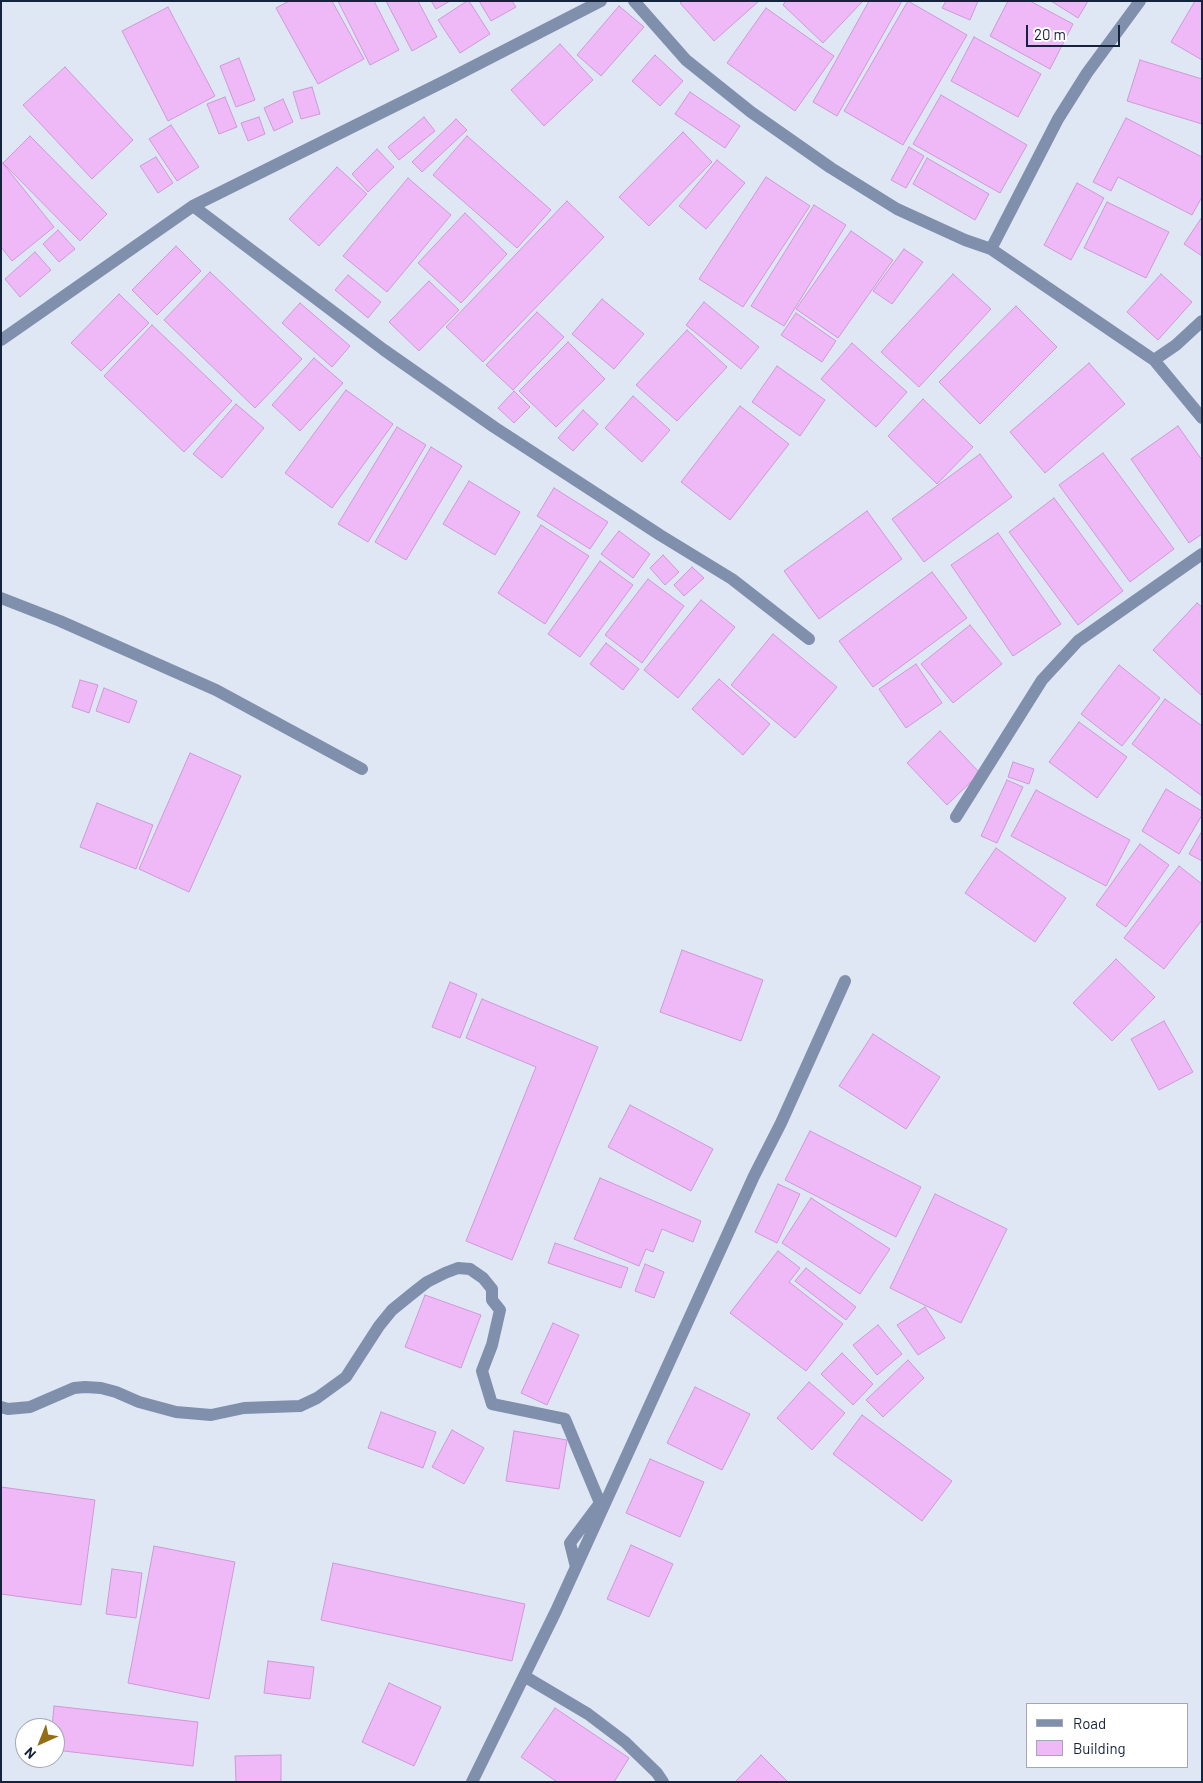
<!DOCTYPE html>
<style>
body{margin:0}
#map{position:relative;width:1203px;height:1783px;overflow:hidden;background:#dfe7f5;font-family:Barlow,sans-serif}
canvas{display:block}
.frame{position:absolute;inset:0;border:2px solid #16233d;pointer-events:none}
.legend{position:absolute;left:1026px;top:1703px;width:162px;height:65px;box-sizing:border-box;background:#fff;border:1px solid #a2a7b1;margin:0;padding:6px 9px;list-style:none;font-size:15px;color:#16233d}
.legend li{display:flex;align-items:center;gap:10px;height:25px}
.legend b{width:25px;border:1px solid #a2a7b1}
.north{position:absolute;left:15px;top:1718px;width:50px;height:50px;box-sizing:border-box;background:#fff;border:1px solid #a2a7b1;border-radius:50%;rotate:224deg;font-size:14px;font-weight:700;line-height:20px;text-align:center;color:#16233d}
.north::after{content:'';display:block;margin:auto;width:18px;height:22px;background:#946d17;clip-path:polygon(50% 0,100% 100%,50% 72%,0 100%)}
.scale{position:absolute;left:1026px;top:25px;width:94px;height:22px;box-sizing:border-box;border:2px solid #16233d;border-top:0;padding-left:6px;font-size:15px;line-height:18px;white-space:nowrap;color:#16233d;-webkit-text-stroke:4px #fff;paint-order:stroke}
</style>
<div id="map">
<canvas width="1203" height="1783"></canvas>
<div class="frame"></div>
<ul class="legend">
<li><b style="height:6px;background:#8090ac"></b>Road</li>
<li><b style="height:14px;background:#efb9f8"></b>Building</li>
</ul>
<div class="north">N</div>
<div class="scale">20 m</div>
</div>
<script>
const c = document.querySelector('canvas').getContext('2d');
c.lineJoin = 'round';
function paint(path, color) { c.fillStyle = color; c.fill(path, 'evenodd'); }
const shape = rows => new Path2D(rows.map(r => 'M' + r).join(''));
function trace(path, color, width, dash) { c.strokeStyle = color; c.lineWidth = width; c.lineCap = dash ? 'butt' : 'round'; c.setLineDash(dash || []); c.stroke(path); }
const building = shape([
 [289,1,332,1,364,59,318,84,276,8,289,1],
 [338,1,374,1,399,50,370,65,338,1],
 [386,1,418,1,437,37,412,51,386,1],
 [431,1,450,1,436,9,431,1],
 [467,1,469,1,490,34,460,53,438,20,467,1],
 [479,1,512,1,516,7,491,21,479,1],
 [683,1,759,1,714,41,680,3,683,1],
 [786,1,863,1,823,43,783,5,786,1],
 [869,1,902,1,837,116,813,102,869,1],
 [908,1,967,35,903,145,844,111,908,1],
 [946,1,978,1,970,20,942,8,946,1],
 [1008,1,1030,1,1073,24,1050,69,990,36,1008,1],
 [1051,1,1088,1,1078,18,1051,1],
 [1195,1,1202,1,1202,60,1171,42,1195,1],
 [619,6,644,27,601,76,577,55,619,6],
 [168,7,215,96,168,121,122,31,168,7],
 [766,8,834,56,795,111,727,63,766,8],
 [974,37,1041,74,1018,117,951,81,974,37],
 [560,44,593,80,544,126,511,90,560,44],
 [655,55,683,81,660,106,632,81,655,55],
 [239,58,255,100,236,107,220,66,239,58],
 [1140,60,1202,79,1202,124,1127,101,1140,60],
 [65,67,133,140,92,179,23,105,65,67],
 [312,87,320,114,301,119,293,92,312,87],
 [690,92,740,126,725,148,675,114,690,92],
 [941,95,1027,145,1000,193,913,144,941,95],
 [225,97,237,127,219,134,207,104,225,97],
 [283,99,293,122,274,131,264,108,283,99],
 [259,117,265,134,248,141,241,123,259,117],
 [424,117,435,131,399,160,388,147,424,117],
 [1126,118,1202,157,1202,197,1192,215,1118,177,1111,191,1093,182,1126,118],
 [456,119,467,130,422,172,412,162,456,119],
 [171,125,199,167,177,181,149,139,171,125],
 [683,132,712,162,649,226,619,197,683,132],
 [30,136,107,214,80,241,3,163,30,136],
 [467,136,551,210,517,248,433,175,467,136],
 [909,147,924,156,906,188,891,180,909,147],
 [377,149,394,167,368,192,352,174,377,149],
 [156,157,173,183,158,193,140,166,156,157],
 [927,158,989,194,975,220,913,184,927,158],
 [717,160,745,183,706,229,679,206,717,160],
 [1,161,54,227,12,261,1,247,1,161],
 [337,167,367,194,319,246,289,219,337,167],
 [766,177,810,206,743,307,699,279,766,177],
 [408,178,451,215,387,292,343,256,408,178],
 [1077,183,1104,198,1071,260,1044,245,1077,183],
 [567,201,604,237,483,362,446,327,567,201],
 [1107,202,1169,232,1146,278,1084,248,1107,202],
 [814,205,846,225,784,326,751,306,814,205],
 [465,213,507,254,461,303,418,263,465,213],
 [1202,217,1202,256,1184,244,1202,217],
 [58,230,75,249,59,262,43,244,58,230],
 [851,231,893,260,838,338,796,309,851,231],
 [176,246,201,271,157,315,132,290,176,246],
 [904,249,923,262,892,304,873,291,904,249],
 [35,252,51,270,20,297,5,279,35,252],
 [210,272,302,359,255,408,164,320,210,272],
 [953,274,991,309,919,387,881,352,953,274],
 [1161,274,1192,302,1158,340,1127,312,1161,274],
 [348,275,381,302,368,318,335,290,348,275],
 [429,281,459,310,419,351,389,322,429,281],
 [119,294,149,323,101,371,71,343,119,294],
 [602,299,644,334,614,369,572,334,602,299],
 [704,302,759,347,741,369,686,325,704,302],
 [300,303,350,346,332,367,282,323,300,303],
 [1016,306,1057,347,980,424,939,382,1016,306],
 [537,312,564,337,513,390,486,365,537,312],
 [796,313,836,341,822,362,781,335,796,313],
 [152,325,232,401,184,452,104,376,152,325],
 [687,330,727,367,677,421,636,385,687,330],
 [568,342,605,379,556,427,519,391,568,342],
 [852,343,907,392,876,427,821,379,852,343],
 [314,358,343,383,300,431,272,405,314,358],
 [1089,363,1125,404,1045,473,1010,432,1089,363],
 [777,366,825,400,800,436,752,402,777,366],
 [346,390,393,424,332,508,285,473,346,390],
 [514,391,530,407,514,423,498,408,514,391],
 [633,396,670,430,642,462,605,428,633,396],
 [923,399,973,447,937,484,888,436,923,399],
 [236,404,264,428,222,478,193,454,236,404],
 [740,406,789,444,730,520,681,482,740,406],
 [583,410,598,424,573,451,558,438,583,410],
 [1178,426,1202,460,1202,534,1189,543,1131,459,1178,426],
 [397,427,426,445,368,542,338,524,397,427],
 [431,447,462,466,406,560,375,542,431,447],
 [1103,453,1174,549,1130,582,1059,485,1103,453],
 [980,454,1012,497,924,562,892,519,980,454],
 [469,481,520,512,495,555,443,524,469,481],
 [554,488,608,522,590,549,537,516,554,488],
 [1054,498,1123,591,1078,625,1009,532,1054,498],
 [867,511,902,559,819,619,784,571,867,511],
 [541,525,589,556,545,624,498,593,541,525],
 [619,531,650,554,633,578,601,554,619,531],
 [998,533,1061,624,1013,656,951,565,998,533],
 [663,555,679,572,665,585,650,568,663,555],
 [600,561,633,585,580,657,548,634,600,561],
 [692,567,704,578,684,596,674,585,692,567],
 [932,572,967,618,873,687,839,641,932,572],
 [648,579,684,606,642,663,605,635,648,579],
 [701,600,735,627,678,698,644,670,701,600],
 [1197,603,1202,607,1202,696,1153,650,1197,603],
 [970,625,1002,664,953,703,921,664,970,625],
 [773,634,837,687,795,738,731,685,773,634],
 [606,643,639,669,623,690,590,664,606,643],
 [916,664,942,703,906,728,879,689,916,664],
 [1119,665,1160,698,1122,746,1081,714,1119,665],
 [719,679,770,724,743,755,692,709,719,679],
 [80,680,98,685,89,713,72,707,80,680],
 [104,688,137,701,129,723,96,711,104,688],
 [1165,699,1202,726,1202,796,1132,744,1165,699],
 [1079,722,1127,757,1097,798,1049,762,1079,722],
 [940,731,980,773,947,805,907,763,940,731],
 [190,753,241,776,189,892,139,869,190,753],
 [1013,762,1034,769,1029,784,1008,777,1013,762],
 [1007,780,1023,787,997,843,981,836,1007,780],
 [1166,789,1202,811,1202,815,1179,854,1142,831,1166,789],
 [1036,790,1130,840,1106,886,1011,836,1036,790],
 [97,803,153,825,136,869,80,847,97,803],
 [1202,831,1202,861,1189,854,1202,831],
 [1140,844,1169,865,1126,927,1096,905,1140,844],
 [996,848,1066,898,1035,942,965,893,996,848],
 [1179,866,1202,884,1202,920,1164,969,1124,938,1179,866],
 [682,950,763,980,741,1041,660,1012,682,950],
 [1116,959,1155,997,1112,1041,1073,1003,1116,959],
 [450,982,477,994,460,1038,432,1027,450,982],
 [482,999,598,1047,512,1260,466,1241,536,1067,466,1038,482,999],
 [1164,1021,1193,1072,1159,1090,1131,1039,1164,1021],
 [873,1034,940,1077,906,1129,839,1086,873,1034],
 [630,1105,713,1149,691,1191,608,1147,630,1105],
 [810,1131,921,1187,896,1237,785,1180,810,1131],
 [600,1178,701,1221,693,1242,662,1229,653,1252,646,1249,639,1266,574,1239,600,1178],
 [778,1184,800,1194,777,1243,755,1232,778,1184],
 [935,1194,1007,1229,961,1323,890,1288,935,1194],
 [811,1198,890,1249,860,1294,782,1243,811,1198],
 [555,1243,628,1268,621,1288,548,1263,555,1243],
 [778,1251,800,1268,789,1282,843,1324,806,1371,730,1313,778,1251],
 [645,1264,664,1272,654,1298,635,1291,645,1264],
 [806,1268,856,1307,846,1320,795,1281,806,1268],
 [425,1295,481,1315,461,1368,405,1347,425,1295],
 [925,1307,945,1338,918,1355,897,1325,925,1307],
 [553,1323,579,1335,547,1405,521,1393,553,1323],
 [878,1325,902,1354,877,1375,853,1345,878,1325],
 [842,1353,873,1384,853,1405,821,1374,842,1353],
 [908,1360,924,1378,883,1417,866,1400,908,1360],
 [809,1382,845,1413,812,1450,777,1418,809,1382],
 [695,1387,750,1414,722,1470,667,1443,695,1387],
 [381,1412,436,1432,423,1468,368,1448,381,1412],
 [862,1415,952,1481,922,1521,833,1454,862,1415],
 [452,1430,484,1448,464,1484,432,1467,452,1430],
 [514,1431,567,1440,559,1489,506,1481,514,1431],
 [650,1459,704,1482,680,1537,626,1513,650,1459],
 [1,1487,95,1500,81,1605,1,1594,1,1487],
 [631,1545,673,1564,649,1617,607,1599,631,1545],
 [154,1546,235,1562,209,1699,128,1683,154,1546],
 [333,1563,525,1604,512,1661,321,1620,333,1563],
 [112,1569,142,1573,136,1618,106,1614,112,1569],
 [268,1661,314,1667,310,1699,264,1693,268,1661],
 [389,1683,441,1707,414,1766,362,1742,389,1683],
 [54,1706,198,1722,193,1766,55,1750,55,1728,52,1728,54,1706],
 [555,1708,629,1758,614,1782,557,1782,521,1757,555,1708],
 [281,1755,281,1782,236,1782,235,1756,281,1755],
 [761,1755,788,1782,735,1782,761,1755]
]);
const minor = shape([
 [634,1,686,60,751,112,831,168,897,209,965,240,991,249,1154,360,1176,345,1202,321],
 [193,206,384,350,494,427,660,535,732,579,809,639],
 [991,249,1058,119,1087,73,1140,1],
 [1,340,193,206,445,81,601,1],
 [1154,360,1202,418],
 [1,598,60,621,216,690,362,769],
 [956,817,1042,680,1078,641,1202,554],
 [1,1407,8,1409,30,1407,74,1388,85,1387,101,1388,116,1392,139,1402,176,1412,211,1415,244,1408,300,1406,317,1398,346,1377,379,1326,392,1310,413,1293,427,1282,445,1273,458,1268,470,1269,483,1278,492,1289,492,1300,500,1310,492,1345,482,1371,492,1404,565,1419,600,1503,570,1543,576,1567],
 [524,1676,588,1714,625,1742,657,1773,663,1782],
 [472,1782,556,1611,754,1176,781,1123,845,981]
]);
paint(building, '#efb9f8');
trace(building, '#ce99d6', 1);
trace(minor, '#8090ac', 12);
</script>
